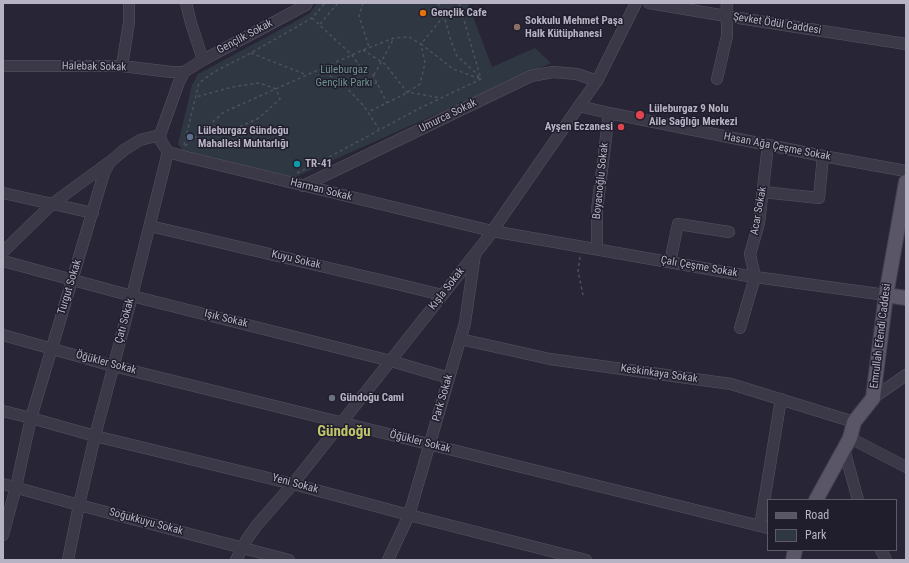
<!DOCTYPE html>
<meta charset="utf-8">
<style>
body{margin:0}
#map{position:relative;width:909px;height:563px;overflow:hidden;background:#282537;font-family:"Roboto Condensed",sans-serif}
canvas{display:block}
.frame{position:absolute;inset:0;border:4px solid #b7b3c4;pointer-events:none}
.legend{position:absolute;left:767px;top:499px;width:130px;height:52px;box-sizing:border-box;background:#201d2d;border:1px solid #5c5969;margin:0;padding:5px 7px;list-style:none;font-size:12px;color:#b7b3c4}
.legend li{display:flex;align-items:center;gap:8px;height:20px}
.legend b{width:20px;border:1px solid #5c5969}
</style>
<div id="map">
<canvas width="909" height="563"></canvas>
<div class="frame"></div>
<ul class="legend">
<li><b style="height:5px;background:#5a5668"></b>Road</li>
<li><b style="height:11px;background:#2f3742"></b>Park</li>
</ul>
</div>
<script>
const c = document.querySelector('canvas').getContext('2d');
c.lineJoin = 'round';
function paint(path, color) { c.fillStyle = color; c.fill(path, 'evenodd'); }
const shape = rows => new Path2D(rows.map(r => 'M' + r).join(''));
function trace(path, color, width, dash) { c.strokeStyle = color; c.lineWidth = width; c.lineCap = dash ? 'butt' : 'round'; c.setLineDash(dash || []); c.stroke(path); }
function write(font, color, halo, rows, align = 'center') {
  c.font = font + ' "Roboto Condensed",sans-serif'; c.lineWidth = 3; c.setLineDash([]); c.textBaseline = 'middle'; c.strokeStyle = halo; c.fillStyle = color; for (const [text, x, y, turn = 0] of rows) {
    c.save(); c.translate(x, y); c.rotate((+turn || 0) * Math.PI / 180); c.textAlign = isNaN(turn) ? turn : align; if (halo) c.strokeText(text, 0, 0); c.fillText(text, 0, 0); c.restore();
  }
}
const green = shape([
 [317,3,468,3,492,67,535,48,551,63,291,179,185,153,178,144,192,85,198,74,298,20,310,13]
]);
const path = shape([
 [363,3,359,16,369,47],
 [438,3,444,16,451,41,457,56,476,73,479,78],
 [444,16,421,44,453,69,481,79],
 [312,18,352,55,364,72,373,75,387,103],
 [320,24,338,3],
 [363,50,385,64,407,92,441,98],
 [251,53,307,75],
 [319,70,340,81,363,105,379,129],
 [364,72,368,83,377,83],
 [374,75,394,38],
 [199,134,224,112,363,50,394,38,409,37,421,44,425,63,420,84,403,95,368,112],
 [184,145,199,83,214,72,251,53,312,18,325,3],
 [185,146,199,134,237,128,259,118,280,99,276,89,259,83,232,87,196,97],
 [297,173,320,162,420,108,481,79,459,3],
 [580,257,578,271,583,295]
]);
const minor = shape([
 [186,3,191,23,203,60],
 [307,3,306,5,203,60,184,72,179,82,160,135,161,141,168,152,186,157,492,231,748,276,886,295],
 [649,3,726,16,906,44],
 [3,66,122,66,171,72,184,72],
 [122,66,129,22,129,3],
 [717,79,727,36,727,24,726,16,727,3],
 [579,106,609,113,823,156,906,171],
 [303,186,531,76,553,72,577,74,597,81],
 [763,192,819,198,823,156],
 [3,193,93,213],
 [150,226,393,283,442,295],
 [597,249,597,210,609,113],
 [3,252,52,204,108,163],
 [3,261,132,296,391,361,449,378],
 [670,262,678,224,729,232],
 [740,328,755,277,750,254,759,223,768,145],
 [3,335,113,366,760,526,768,528],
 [460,339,550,359,731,384,854,422],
 [873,398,906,375],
 [3,411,31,418,95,436,293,484,409,515,586,560],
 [850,438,906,467],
 [844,449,858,500],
 [3,484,79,505,289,560],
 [760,526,781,399],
 [3,535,16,487,31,418,104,173,110,162,124,150,140,140,160,135],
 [881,550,886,560],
 [68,560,79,505,95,436,132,296,168,152],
 [236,560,247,539,257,525,293,484,486,240,579,106,597,81,636,3],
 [388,560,409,515,465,323,475,254]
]);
const major = shape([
 [886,295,906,298],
 [816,500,844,449,850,438,854,422,873,398,886,295,906,182],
 [793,560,795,550]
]);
const markers = [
 [423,13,4,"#e8710a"],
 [517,27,4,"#8d6e63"],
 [640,115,5,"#e0444e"],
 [621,127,4,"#e0444e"],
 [190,137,4,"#5c6f8a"],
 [297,164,4,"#0f9aa8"],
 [332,398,4,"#6b7280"]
];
const poiNames = [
 ["Gençlik Cafe",431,13],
 ["Sokkulu Mehmet Paşa",525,21],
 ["Halk Kütüphanesi",525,34],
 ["Lüleburgaz 9 Nolu",649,109],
 ["Aile Sağlığı Merkezi",649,122],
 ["Ayşen Eczanesi",613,127,"right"],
 ["Lüleburgaz Gündoğu",198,131],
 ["Mahallesi Muhtarlığı",198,144],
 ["TR-41",305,164],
 ["Gündoğu Cami",340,398]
];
const streetNames = [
 ["Şevket Ödül Caddesi",777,24,9],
 ["Gençlik Sokak",245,37,-28],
 ["Halebak Sokak",94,67,1],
 ["Umurca Sokak",448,116,-26],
 ["Hasan Ağa Çeşme Sokak",777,147,11],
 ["Boyacıoğlu Sokak",601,181,-84],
 ["Harman Sokak",321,190,14],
 ["Acar Sokak",759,211,-80],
 ["Kuyu Sokak",296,260,13],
 ["Çalı Çeşme Sokak",699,267,10],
 ["Turgut Sokak",70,287,-73],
 ["Kışla Sokak",447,289,-52],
 ["Işık Sokak",226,319,14],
 ["Çatı Sokak",125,321,-75],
 ["Emrullah Efendi Caddesi",881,336,-83],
 ["Öğükler Sokak",106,363,15],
 ["Keskinkaya Sokak",659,374,8],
 ["Park Sokak",443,398,-74],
 ["Öğükler Sokak",420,442,14],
 ["Yeni Sokak",295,484,15],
 ["Soğukkuyu Sokak",146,522,15]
];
const parkNames = [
 ["Lüleburgaz",344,70],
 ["Gençlik Parkı",344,83]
];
const districtNames = [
 ["Gündoğu",344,432]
];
paint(green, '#2f3742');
trace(minor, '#565363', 12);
trace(major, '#444151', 16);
trace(path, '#4d515f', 1.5, [3, 3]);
trace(minor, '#3b3848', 11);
trace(major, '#5a5668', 14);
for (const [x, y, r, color] of markers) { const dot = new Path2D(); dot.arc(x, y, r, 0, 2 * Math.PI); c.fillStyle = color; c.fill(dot); trace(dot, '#201d2d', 1.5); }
write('bold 11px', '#b7b3c4', '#201d2d', poiNames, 'left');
write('11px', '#b7b3c4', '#201d2d', streetNames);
write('11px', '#6d928c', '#201d2d', parkNames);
write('bold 15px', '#c0c56c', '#201d2d', districtNames);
</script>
